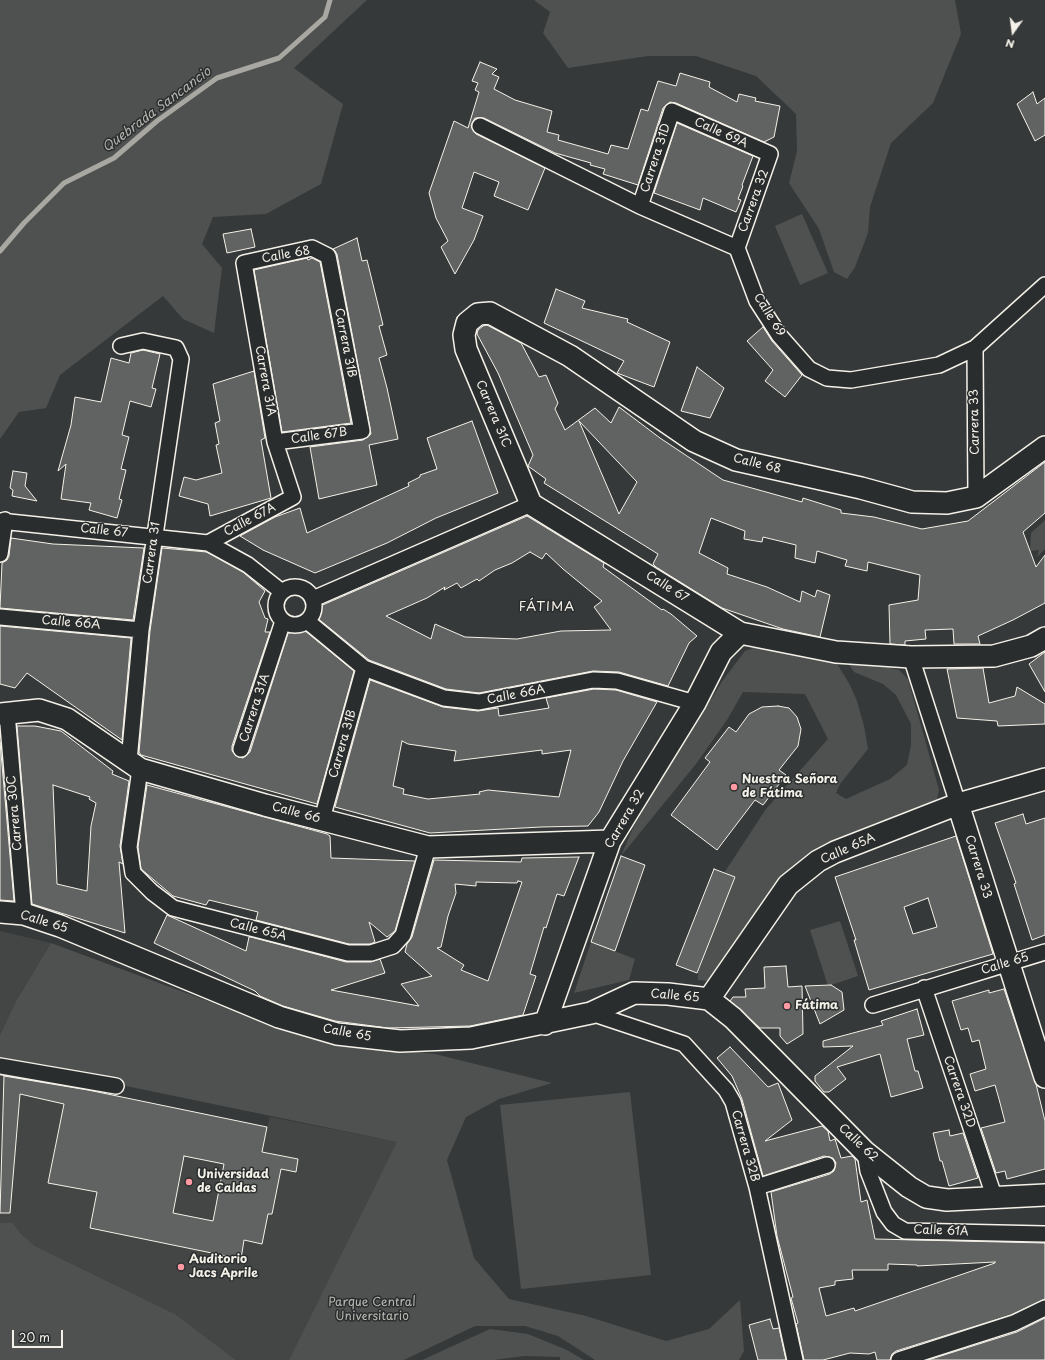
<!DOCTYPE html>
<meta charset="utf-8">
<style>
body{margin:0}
#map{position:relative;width:1045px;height:1360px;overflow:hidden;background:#363939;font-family:"Playpen Sans",sans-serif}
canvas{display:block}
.north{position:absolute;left:993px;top:12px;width:40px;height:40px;-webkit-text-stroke:3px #2a2d2e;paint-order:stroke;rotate:194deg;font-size:11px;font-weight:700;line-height:16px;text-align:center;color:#f4f1e8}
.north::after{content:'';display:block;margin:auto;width:14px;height:18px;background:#f4f1e8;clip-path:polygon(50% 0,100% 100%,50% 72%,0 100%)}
.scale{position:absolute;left:12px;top:1330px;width:51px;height:18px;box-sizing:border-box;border:2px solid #f4f1e8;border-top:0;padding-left:5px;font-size:12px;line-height:14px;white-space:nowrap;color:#f4f1e8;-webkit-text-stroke:3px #2a2d2e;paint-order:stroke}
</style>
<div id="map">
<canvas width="1045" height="1360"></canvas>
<div class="north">N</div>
<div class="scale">20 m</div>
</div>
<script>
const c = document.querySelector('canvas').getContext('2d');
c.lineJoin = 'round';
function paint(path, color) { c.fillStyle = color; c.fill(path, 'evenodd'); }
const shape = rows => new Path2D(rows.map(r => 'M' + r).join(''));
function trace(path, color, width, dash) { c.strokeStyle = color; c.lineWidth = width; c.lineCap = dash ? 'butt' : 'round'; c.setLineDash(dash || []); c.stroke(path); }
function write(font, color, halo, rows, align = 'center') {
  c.font = font + ' "Playpen Sans",sans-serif'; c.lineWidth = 3; c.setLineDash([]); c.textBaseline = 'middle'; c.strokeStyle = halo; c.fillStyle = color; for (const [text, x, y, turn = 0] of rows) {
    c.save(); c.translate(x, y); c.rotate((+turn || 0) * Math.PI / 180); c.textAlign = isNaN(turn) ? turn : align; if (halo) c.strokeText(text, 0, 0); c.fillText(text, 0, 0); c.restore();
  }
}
const built = shape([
 [0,931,51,943,16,1001,0,1035],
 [5,1073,267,1127,270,1117,398,1142,289,1360,236,1360,175,1314,35,1246,21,1234,13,1223,0,1223,0,1074]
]);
const green = shape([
 [0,0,367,0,294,68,343,104,321,184,266,214,213,217,202,244,222,268,214,333,183,319,163,296,60,375,46,408,19,412,0,439],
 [534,0,955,0,961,34,933,103,891,143,870,207,868,233,855,267,847,279,834,272,819,229,789,183,797,151,796,114,756,76,696,56,648,56,568,68,543,33,550,12],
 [802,214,828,273,800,285,775,226],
 [1045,520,1045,549,1037,557,1039,550,1030,551,1031,533],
 [761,645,836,662,850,685,857,701,864,726,868,749,840,784,836,793,846,799,890,779,907,765,911,745,911,724,896,695,883,684,854,672,843,657,875,663,899,670,908,679,939,790,937,799,924,808,895,817,852,834,818,850,715,974,707,981,698,980,698,973,705,953,724,873,766,809,828,739,805,694,743,692,727,720,696,764,621,856,633,828,658,784,723,680,745,651],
 [840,921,858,976,828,986,810,930],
 [591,942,635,959,629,980,574,993],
 [51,943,281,1028,333,1043,435,1054,552,1083,499,1099,466,1117,447,1160,474,1258,509,1299,586,1316,666,1341,709,1329,740,1300,744,1351,739,1360,595,1360,558,1336,525,1326,475,1326,404,1360,289,1360,397,1142,0,1060,0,1035,16,1001],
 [630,1092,651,1275,521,1289,500,1105],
 [0,1223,13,1223,21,1234,35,1246,175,1314,236,1360,0,1360],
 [490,1329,528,1334,567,1350,584,1360,560,1360,560,1357,524,1356,494,1360,422,1360]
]);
const stream = shape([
 [0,251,24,223,64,183,114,158,157,121,217,78,279,58,325,17,330,0]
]);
const building = shape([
 [480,62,497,69,492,74,499,77,494,89,515,100,552,111,547,132,559,135,558,140,608,154,611,145,628,149,641,109,648,111,658,81,676,86,680,73,710,82,709,87,737,102,739,94,756,98,755,101,780,106,774,137,764,142,676,103,670,102,663,108,638,185,603,174,605,169,590,165,591,163,555,153,484,118,475,118,471,126,476,134,545,168,528,210,494,196,499,182,474,172,462,208,483,216,474,240,455,274,441,247,448,241,436,218,429,193,454,121,468,128,479,92,475,90,478,83,472,81,480,62],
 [1033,92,1037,104,1045,98,1045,135,1035,141,1017,104,1033,92],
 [677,123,753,156,742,185,743,186,738,199,741,200,736,212,703,198,700,210,654,193,677,123],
 [251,229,255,247,227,253,223,234,251,229],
 [357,238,362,261,367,260,383,325,379,326,387,355,379,358,387,388,398,439,369,445,377,485,319,499,310,447,363,440,371,434,337,254,333,249,357,238],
 [307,258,308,260,312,258,320,262,351,423,282,432,254,270,307,258],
 [556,289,585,301,582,308,628,319,627,322,670,342,654,387,617,373,624,361,544,323,556,289],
 [487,325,521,343,539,377,546,375,558,403,555,409,565,430,595,408,611,423,619,407,660,438,723,480,802,502,803,498,841,510,841,513,874,517,922,529,968,521,1045,462,1045,513,1023,532,1036,567,1045,555,1045,603,1013,620,978,636,980,644,954,644,953,629,925,630,926,639,905,641,905,645,890,644,889,605,918,600,920,575,868,562,867,571,845,566,847,560,817,551,815,563,795,558,796,545,763,537,762,542,744,539,745,531,711,518,699,553,728,568,727,574,767,587,800,602,802,591,815,597,817,590,830,595,820,637,783,629,722,608,656,567,653,564,658,554,544,483,546,479,528,466,533,455,498,373,477,334,478,330,483,326,487,325],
 [579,421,637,482,619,514,579,421],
 [763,327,772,341,802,375,785,397,765,381,773,370,747,341,763,327],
 [143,350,160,354,152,388,156,389,151,407,130,401,122,435,129,437,121,469,126,470,119,499,122,500,117,518,89,510,91,503,61,499,66,464,58,471,71,425,75,397,101,402,111,358,129,363,131,353,143,350],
 [697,367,724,388,710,418,681,411,697,367],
 [254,371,265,438,261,440,271,498,210,516,208,504,179,496,184,477,196,480,222,473,216,445,219,444,215,423,220,421,213,384,254,371],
 [472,421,498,493,436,518,387,543,315,573,263,550,240,536,275,517,300,508,307,533,409,486,408,483,420,477,420,475,437,469,427,438,472,421],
 [13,471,27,473,25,486,37,501,12,496,13,490,10,488,13,471],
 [527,516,604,563,603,567,662,610,663,609,671,614,697,636,689,643,668,686,619,672,593,671,479,693,446,689,369,660,316,617,318,607,527,516],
 [530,552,542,559,546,553,563,569,602,601,594,607,611,630,561,631,517,639,465,637,435,624,431,639,386,616,427,598,445,587,444,590,457,583,461,588,477,579,479,581,495,570,512,563,530,552],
 [11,538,53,544,144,548,133,620,0,608,2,563,7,560,9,556,11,538],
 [162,548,207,552,243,572,265,591,259,602,265,618,268,619,265,632,270,632,232,746,232,751,238,757,243,758,250,752,288,633,304,630,354,671,317,804,141,755,139,752,150,631,162,548],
 [0,626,131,638,122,740,27,673,15,688,0,684,0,626],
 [1045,652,1045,692,1029,664,1045,652],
 [983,668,989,703,1015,696,1017,687,1045,704,1045,724,998,726,997,721,957,718,947,669,983,668],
 [370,680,443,707,478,711,498,708,499,716,549,708,546,698,594,689,616,690,657,702,623,761,599,812,588,826,541,827,430,833,335,807,370,680],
 [402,741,408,744,456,751,454,761,542,750,542,754,571,750,559,797,488,790,479,792,480,794,428,799,403,794,404,789,393,786,402,741],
 [778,706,789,708,797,717,801,729,798,746,779,770,786,775,763,805,755,800,717,850,671,815,710,762,705,758,729,727,736,732,749,714,762,707,778,706],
 [17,726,35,726,61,731,113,771,112,774,129,781,120,846,123,864,119,862,125,933,32,904,17,726],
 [53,785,90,797,89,799,96,803,91,826,87,891,57,884,53,785],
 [0,742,14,901,0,900,0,742],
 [147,785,327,834,330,836,331,858,415,861,395,931,387,937,369,922,375,942,370,944,349,944,256,920,258,912,209,900,206,905,173,896,141,869,138,847,147,785],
 [1023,814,1026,824,1045,818,1045,935,1032,940,1014,884,1016,883,995,823,1023,814],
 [956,836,993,954,869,990,854,940,856,940,835,877,956,836],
 [928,898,937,927,913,934,904,907,928,898],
 [621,856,645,865,615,951,591,942,621,856],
 [579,857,564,896,557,894,546,928,544,927,530,974,536,976,523,1015,470,1026,388,1028,335,1021,283,1006,260,996,255,991,154,943,167,915,246,951,249,937,251,937,346,962,371,962,380,959,385,973,331,990,419,1006,401,984,432,976,405,952,407,944,412,937,434,860,521,862,522,858,579,857],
 [518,881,522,882,488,981,461,970,464,965,437,948,441,947,448,916,456,893,455,884,476,886,476,882,517,883,518,881],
 [714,869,735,877,697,973,676,965,714,869],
 [786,966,788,987,802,986,803,1034,787,1044,780,1036,780,1028,760,1028,730,1001,733,997,746,997,745,989,765,988,764,967,786,966],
 [831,985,842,992,844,1010,820,1024,805,986,831,985],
 [1004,989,1036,1084,1045,1121,1045,1169,1007,1179,1005,1171,996,1173,981,1128,1005,1122,999,1099,995,1085,975,1091,970,1074,986,1069,979,1040,972,1042,968,1028,961,1030,952,1001,989,990,989,993,1004,989],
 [917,1009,924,1035,907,1039,915,1071,918,1071,923,1088,891,1097,880,1054,837,1067,846,1079,829,1092,824,1092,815,1081,815,1076,853,1046,823,1047,823,1041,883,1025,881,1021,917,1009],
 [730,1047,768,1087,778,1083,792,1120,765,1141,822,1126,828,1131,830,1141,835,1139,841,1158,852,1156,855,1159,861,1202,867,1200,875,1239,1045,1243,1045,1299,1011,1315,896,1351,892,1354,890,1360,877,1360,875,1352,869,1354,850,1353,823,1360,804,1360,796,1324,798,1323,791,1298,793,1297,777,1236,771,1192,830,1174,834,1171,836,1163,833,1158,824,1156,763,1176,742,1099,732,1076,717,1058,730,1047],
 [995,1262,995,1263,855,1311,854,1308,826,1316,819,1288,835,1285,835,1281,853,1279,852,1270,888,1270,888,1264,917,1265,917,1266,995,1262],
 [4,1076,88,1090,267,1127,262,1152,298,1159,296,1172,281,1169,272,1214,268,1214,262,1244,244,1240,241,1259,90,1228,97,1192,48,1183,64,1104,20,1094,10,1213,0,1213,4,1076],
 [184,1156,224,1164,213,1221,173,1213,184,1156],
 [949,1130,950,1136,963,1133,978,1178,949,1186,942,1161,940,1161,933,1133,949,1130],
 [1045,1318,1045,1360,928,1360,1017,1332,1045,1318],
 [770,1319,773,1329,779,1328,786,1360,758,1360,749,1325,770,1319]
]);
const street = shape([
 [480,126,640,206,737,248,757,301,779,335,809,369,827,378,851,380,939,365,975,348,1045,285],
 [640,206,672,111,770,154,737,248],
 [121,346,143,341,176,348,181,359,141,630,129,761],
 [975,348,976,497],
 [0,521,208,543,248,565,282,592],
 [208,543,293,497,275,442,244,263,312,248,328,256,362,431,275,442],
 [0,554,5,520],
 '276 606a19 19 0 1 1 38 0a19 19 0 1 1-38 0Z',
 [313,599,531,504],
 [0,617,141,630],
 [307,621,364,668,444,698,479,702,593,680,617,681,695,703],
 [911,657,958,804],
 [7,713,24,914],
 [241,749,283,621],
 [140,769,129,847,133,873,152,892,173,908,348,953,371,953,393,946,403,935,428,847],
 [322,819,364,668],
 [924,988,994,1196],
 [873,1005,1045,952],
 [591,1013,684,1044,726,1090,733,1102,757,1187,795,1360],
 [0,1066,116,1086],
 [865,1152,868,1171,884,1212,893,1224,905,1231,1045,1234],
 [757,1187,827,1165],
 [899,1360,1014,1323,1045,1308]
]);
const secondary = shape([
 [1045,447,976,497,947,503,912,502,861,488,736,460,694,441,570,356,490,313,478,314,467,323,464,335,466,349,531,504,740,633,836,652,911,657,994,656,1031,646,1045,638],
 [0,714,39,710,67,719,140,769,265,805,428,847,610,841],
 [958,804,1045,1077],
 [0,912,24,914,60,926,279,1017,337,1034,400,1041,471,1038,591,1013,634,993,668,994,709,999,733,1018,865,1152,909,1187,926,1197,947,1200,1045,1195],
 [709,999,788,885,818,861,835,852,958,804,1045,779],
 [545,1024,610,841,695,703,721,652,740,633]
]);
const markers = [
 [734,787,4,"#ff9aa2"],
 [787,1006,4,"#ff9aa2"],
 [189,1182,4,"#ff9aa2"],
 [181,1267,4,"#ff9aa2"]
];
const streetNames = [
 ["Calle 69A",721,133,24],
 ["Carrera 31D",656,158,-72],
 ["Carrera 32",754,201,-70],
 ["Calle 68",286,255,-10],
 ["Calle 69",769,315,58],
 ["Carrera 31B",345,343,79],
 ["Carrera 31A",265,381,80],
 ["Carrera 31C",493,414,67],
 ["Carrera 33",975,422,-91],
 ["Calle 67B",319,436,-8],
 ["Calle 68",757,464,14],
 ["Calle 67A",250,520,-28],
 ["Calle 67",104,531,6],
 ["Carrera 31",152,553,-82],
 ["Calle 67",667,587,32],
 ["Calle 66A",71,623,5],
 ["Calle 66A",516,695,-11],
 ["Carrera 31A",255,708,-72],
 ["Carrera 31B",343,744,-74],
 ["Carrera 30C",15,813,-95],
 ["Calle 66",296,813,15],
 ["Carrera 32",625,819,-60],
 ["Calle 65A",848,849,-24],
 ["Carrera 33",978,867,73],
 ["Calle 65",44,922,17],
 ["Calle 65A",258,930,14],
 ["Calle 65",1005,964,-17],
 ["Calle 65",675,996,5],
 ["Calle 65",347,1033,10],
 ["Carrera 32D",959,1092,71],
 ["Calle 62",858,1143,43],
 ["Carrera 32B",745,1146,74],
 ["Calle 61A",941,1231,2]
];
const poiNames = [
 ["Nuestra Señora",742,780],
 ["de Fátima",742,794],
 ["Fátima",795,1006],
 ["Universidad",197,1175],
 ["de Caldas",197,1189],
 ["Auditorio",189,1260],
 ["Jacs Aprile",189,1274]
];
const parkNames = [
 ["Parque Central",372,1303],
 ["Universitario",372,1317]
];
const waterNames = [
 ["Quebrada Sancancio",157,110,-37]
];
const neighbourhoodNames = [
 ["FÁTIMA",547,607]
];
paint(built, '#434645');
paint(green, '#4e514f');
trace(stream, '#a8a7a1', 5);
paint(building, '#616362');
trace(building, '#f4f1e8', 1);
trace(street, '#f4f1e8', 18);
trace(secondary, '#f4f1e8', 24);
trace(street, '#2a2d2e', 15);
trace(secondary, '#2a2d2e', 21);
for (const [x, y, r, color] of markers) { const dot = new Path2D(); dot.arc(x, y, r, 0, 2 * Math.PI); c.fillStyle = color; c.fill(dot); trace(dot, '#2a2d2e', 1.5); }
write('12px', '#f4f1e8', '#2a2d2e', streetNames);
write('bold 12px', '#f4f1e8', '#2a2d2e', poiNames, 'left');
write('12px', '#bab9b2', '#2a2d2e', parkNames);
write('italic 13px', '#b4b3ad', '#2a2d2e', waterNames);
c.letterSpacing = '1px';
write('13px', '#f4f1e8', '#2a2d2e', neighbourhoodNames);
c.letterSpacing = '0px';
</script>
